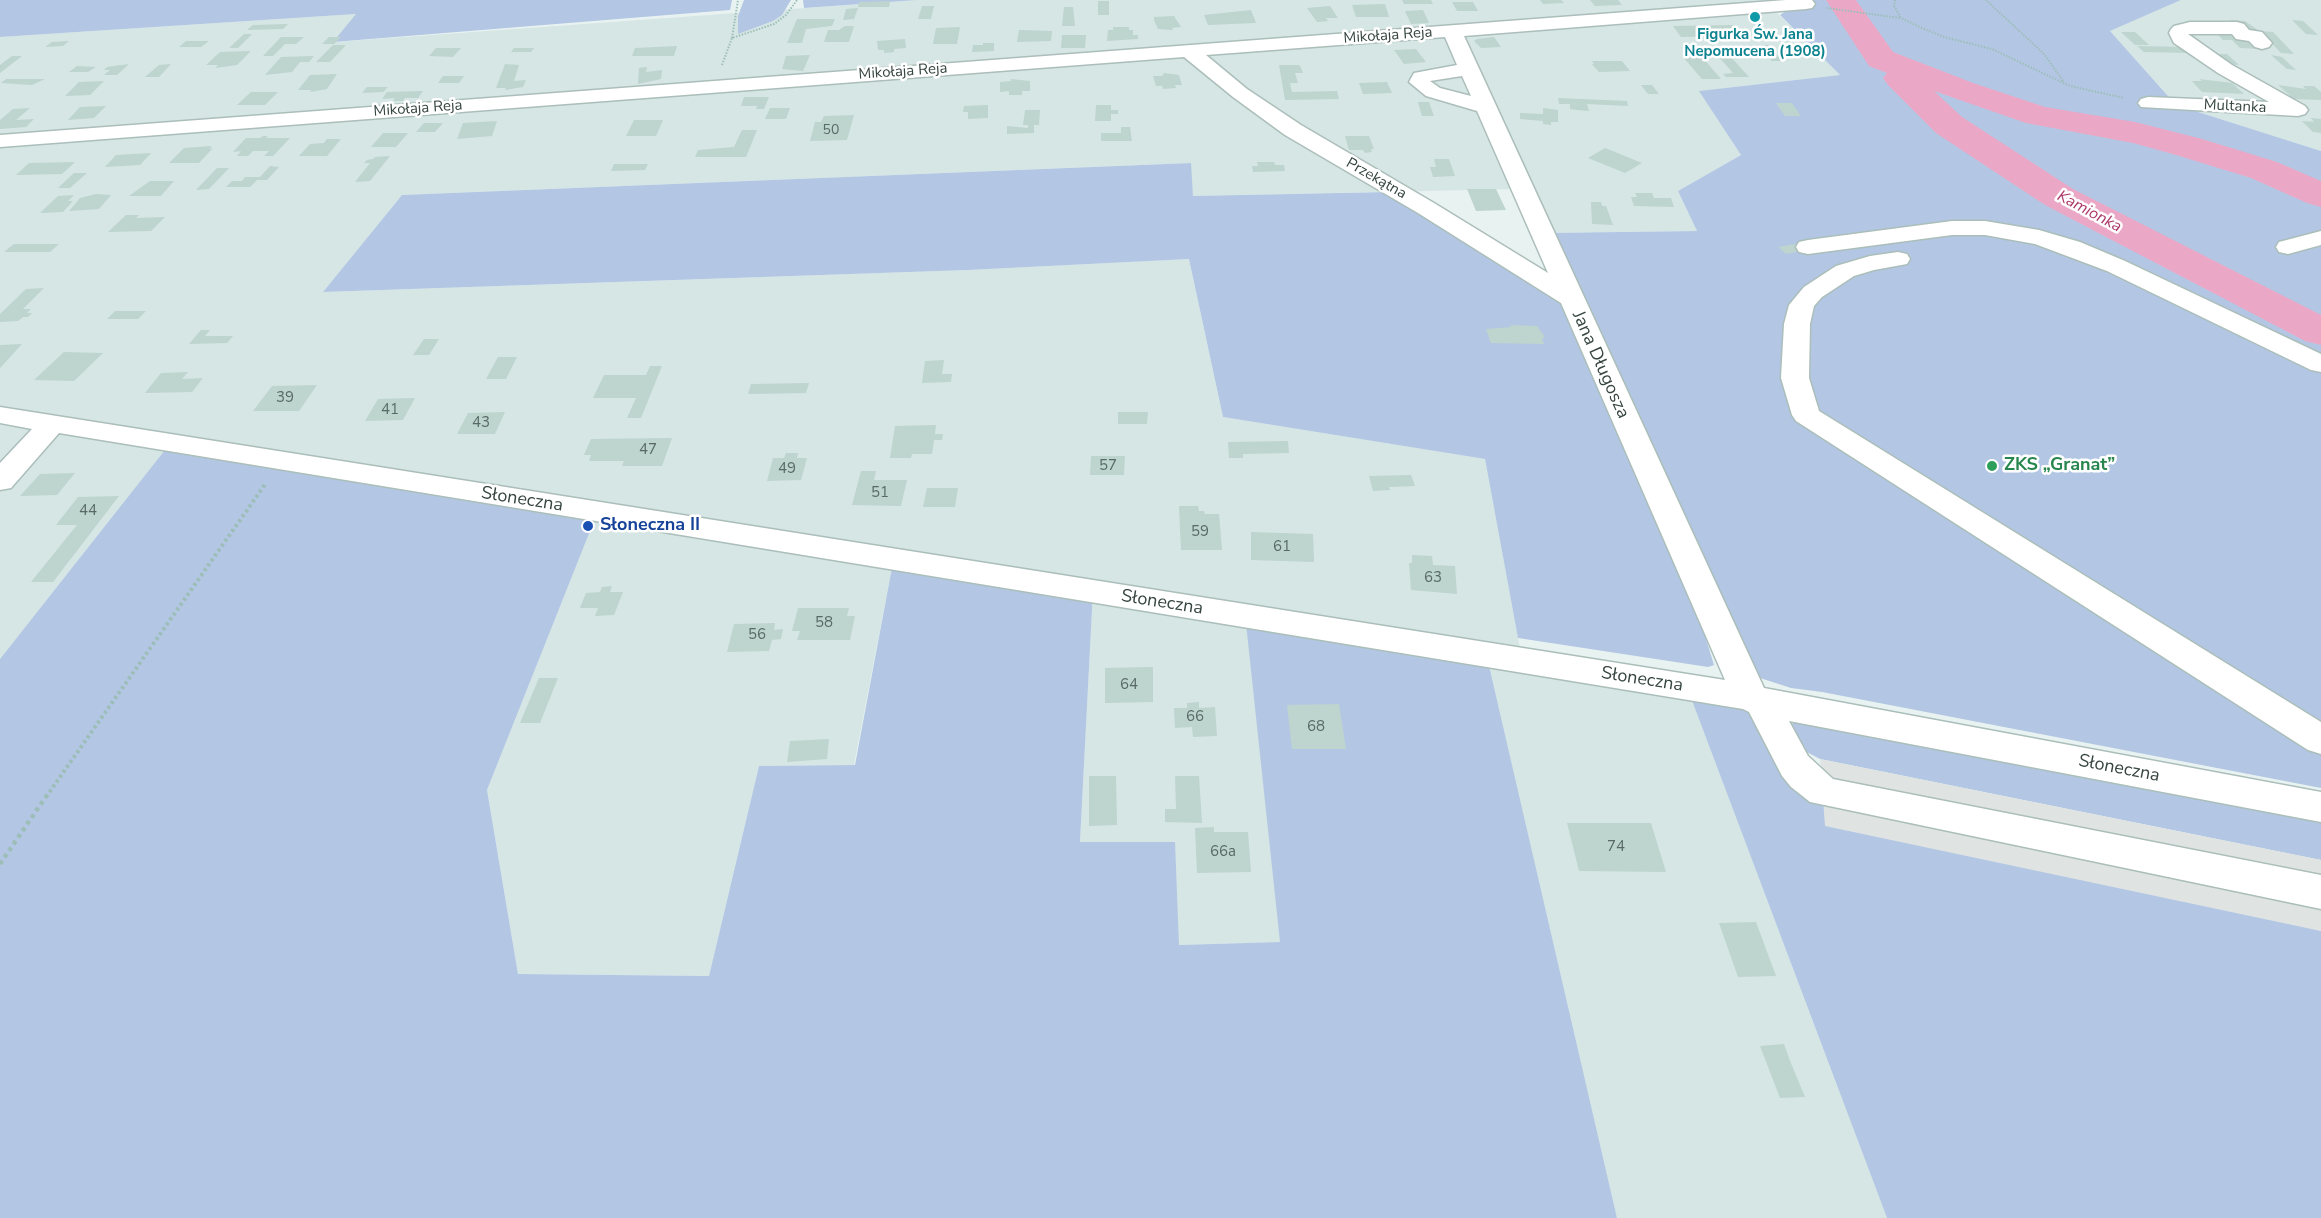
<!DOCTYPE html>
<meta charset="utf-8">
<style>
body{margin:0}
canvas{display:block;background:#e8f3f1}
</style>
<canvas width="2321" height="1218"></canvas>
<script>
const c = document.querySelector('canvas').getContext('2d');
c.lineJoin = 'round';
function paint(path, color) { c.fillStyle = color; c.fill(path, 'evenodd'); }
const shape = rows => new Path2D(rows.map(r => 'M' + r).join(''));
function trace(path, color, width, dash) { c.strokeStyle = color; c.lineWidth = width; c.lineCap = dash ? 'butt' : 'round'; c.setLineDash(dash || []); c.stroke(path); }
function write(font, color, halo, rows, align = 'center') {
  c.font = font + ' "Nunito Sans",sans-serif'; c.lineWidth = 5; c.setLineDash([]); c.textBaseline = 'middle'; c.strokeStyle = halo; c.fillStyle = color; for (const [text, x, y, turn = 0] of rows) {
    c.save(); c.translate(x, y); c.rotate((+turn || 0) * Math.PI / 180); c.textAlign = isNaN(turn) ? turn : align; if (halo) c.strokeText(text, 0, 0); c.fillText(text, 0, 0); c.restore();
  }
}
const residential = shape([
 [917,0,1802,0,1771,7,1840,75,1700,91,1741,155,1678,191,1697,231,1538,233,1519,189,1193,196,1190,163,402,195,323,292,968,270,1189,259,1223,417,1485,459,1523,664,1688,690,1887,1218,1617,1218,1485,653,1246,615,1281,942,1179,945,1080,843,1093,590,894,557,854,765,759,766,709,976,518,974,487,790,598,511,172,441,0,659,0,37,356,14,334,42],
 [2181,0,2321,0,2321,151,2176,105,2110,31]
]);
const green = shape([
 [0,0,732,0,730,10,333,42,356,14,0,37],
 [744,0,791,0,782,15,773,21,738,34,738,16],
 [803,0,917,0,804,8],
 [1802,0,2181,0,2110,31,2176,105,2321,151,2321,788,1822,692,1791,688,1760,678,1750,658,1748,658,1715,581,1708,577,1545,233,1697,231,1678,191,1741,155,1699,91,1840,75,1780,15],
 [1191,163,1193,196,1389,192,1559,300,1566,309,1693,597,1714,665,1708,667,1518,638,1485,459,1223,417,1189,259,968,270,323,292,402,195],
 [172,441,598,511,487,790,518,974,709,976,759,766,855,765,894,557,1093,590,1080,842,1175,842,1179,945,1280,942,1245,614,1486,653,1617,1218,0,1218,0,659],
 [1688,690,1762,703,1792,771,2321,931,2321,1218,1887,1218],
 [1799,721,2321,821,2321,860,1820,759,1801,749,1789,725]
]);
const parking = shape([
 [1820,759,2321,860,2321,931,1825,826]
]);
const river = shape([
 [1826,0,1856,0,1893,52,1973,83,2045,107,2135,122,2202,139,2277,162,2321,181,2321,207,2307,203,2251,178,2176,155,2133,143,2026,123,1934,91,1962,117,2073,189,2321,315,2321,345,2305,341,2045,205,1936,133,1888,85,1883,78,1887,73,1869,66,1826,0]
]);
const building = shape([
 [1402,0,1431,0,1433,4,1404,4],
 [1540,0,1561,0,1564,3,1543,4],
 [1590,0,1618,0,1622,5,1595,6],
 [890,1,889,7,858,7,859,2],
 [1098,1,1109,1,1109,15,1098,15],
 [1452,2,1473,2,1478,11,1457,11],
 [1385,4,1389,17,1356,17,1352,5],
 [922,6,934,6,931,19,918,19],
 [1330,6,1338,18,1326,18,1328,21,1317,22,1307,8],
 [1064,7,1073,7,1075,26,1062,26],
 [858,8,854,19,843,20,846,9],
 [1251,10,1256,23,1208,25,1204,15],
 [1423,10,1429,23,1411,24,1405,11],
 [1174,16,1181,27,1172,28,1173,30,1158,29,1154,20,1154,17],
 [797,19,835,19,832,26,806,29,802,43,787,43],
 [2230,20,2245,21,2262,33,2249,32],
 [2292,20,2303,21,2318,35,2306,34],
 [288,24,283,29,247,30,253,25],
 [1735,25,1744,36,1681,37,1673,26],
 [845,26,854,26,849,42,824,42,828,30,839,30],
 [960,27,957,44,933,44,936,28],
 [1113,27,1129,27,1129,30,1133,30,1133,35,1138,35,1138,39,1107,41,1108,30,1113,30],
 [1019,30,1052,31,1051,41,1017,42],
 [2214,31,2235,32,2244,41,2251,41,2262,49,2240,48,2232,40,2223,40],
 [2260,31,2273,32,2294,54,2281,53],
 [2121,32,2135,32,2149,45,2135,45],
 [244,34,252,34,238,48,229,48],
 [1062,35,1086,35,1085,48,1061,48],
 [281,37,304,37,296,44,285,44,273,56,263,56],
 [329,37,341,37,334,44,322,44],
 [1494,37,1501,47,1481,48,1474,41,1477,39],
 [905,39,906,48,894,49,894,52,884,53,884,50,878,50,877,41],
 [69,41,63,46,45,47,52,42],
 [186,41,209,41,201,47,179,47],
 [983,43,994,43,994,51,972,52,973,45,983,45],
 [333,45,346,45,330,62,316,62],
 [1768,45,1783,61,1772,61,1757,46],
 [677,46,674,56,632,56,635,48],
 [2137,46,2184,47,2191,53,2144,52],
 [436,48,461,48,453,57,429,56],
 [514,48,534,48,531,52,511,52],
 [1416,49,1426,62,1404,64,1394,50],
 [251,51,237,65,215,68,218,65,206,65,220,52],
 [2215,54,2227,54,2239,65,2227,64],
 [810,55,803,71,782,69,786,56],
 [2271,55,2282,57,2296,70,2287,69],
 [12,56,22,56,0,73,0,65],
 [314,56,309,62,300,62,292,72,265,75,281,57],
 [1718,56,1730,56,1749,77,1726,77,1723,74,1733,73],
 [1683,57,1702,57,1721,79,1702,79],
 [1592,61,1622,61,1630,71,1599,72,1592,64,1594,64],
 [129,64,117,75,104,75,110,70,104,70,107,67],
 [171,64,159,77,145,77,159,65],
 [505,64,519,65,514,81,526,80,523,87,505,90,506,88,496,88],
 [1279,65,1299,65,1301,68,1303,73,1295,73,1298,83,1290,83,1292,92,1337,91,1339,99,1285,100],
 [77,66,96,67,88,72,69,72],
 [647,67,646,72,662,70,661,79,638,84,639,68],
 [1164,73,1179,75,1182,85,1175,85,1176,88,1163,89,1162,86,1156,86,1153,76,1162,76],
 [337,74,327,89,310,92,311,90,298,90,310,75],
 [443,76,464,76,459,83,438,83],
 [6,79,45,79,32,85,1,83],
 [1011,79,1030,81,1030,91,1022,91,1022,95,1009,95,1009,91,1000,92,1000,82,1011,81],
 [2199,79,2232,83,2244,94,2202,92,2192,81,2202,81],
 [104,81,90,95,65,96,79,82],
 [1387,82,1392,93,1363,94,1359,83],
 [1641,85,1652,85,1659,94,1648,94],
 [2278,85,2306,89,2303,86,2314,86,2321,92,2321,100,2294,99],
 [367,87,388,87,383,92,362,93],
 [423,91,418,98,405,98,403,101,393,101,395,98,382,99,387,92],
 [251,92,278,92,265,105,237,105],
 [744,97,769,97,764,109,756,109,757,106,741,106],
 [1558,98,1627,101,1628,106,1587,104,1589,111,1577,110,1570,109,1570,104,1559,104],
 [1418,102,1429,102,1434,116,1422,116],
 [1776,103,1792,103,1801,116,1785,116],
 [988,105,988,118,968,119,968,112,963,112,964,106],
 [1096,105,1111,105,1111,110,1118,110,1118,114,1111,114,1111,121,1095,121],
 [106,106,94,118,68,120,80,107],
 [30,108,16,120,34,119,26,127,0,129,0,120,13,109],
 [770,108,790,108,786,119,765,119],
 [1543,108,1558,110,1558,122,1551,122,1551,125,1543,124,1543,121,1520,119,1520,113,1543,114],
 [1025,110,1040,110,1039,125,1034,125,1034,133,1007,134,1007,126,1028,128,1028,125,1023,125],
 [854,115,847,140,810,141,815,122,821,122,824,116],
 [2311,118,2321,119,2321,133,2313,132,2302,121,2314,122],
 [634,120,663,120,656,136,626,136],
 [497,121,492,136,457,139,463,123],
 [424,123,443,123,435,132,416,132],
 [1121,127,1130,127,1132,141,1101,141,1101,133,1121,133],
 [742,130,757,130,746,157,695,157,698,150,734,147],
 [383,133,408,133,396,147,371,147],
 [263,136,268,136,266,138,290,138,273,156,264,156,269,151,253,151,248,156,237,156,241,151,233,152,246,138,260,138],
 [1345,136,1369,136,1374,149,1371,149,1372,152,1365,153,1363,150,1349,150],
 [327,139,341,139,327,156,299,156,310,144,324,143],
 [212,146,209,149,213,148,199,163,169,163,184,148],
 [1605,148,1642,163,1625,173,1588,158],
 [151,153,140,165,105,167,116,155],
 [390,156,370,181,355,182,370,163,364,163,367,160,373,159,375,157],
 [1434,159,1449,159,1455,176,1433,177,1430,167,1436,167],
 [75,162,62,174,16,175,29,163],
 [1257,162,1274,162,1275,165,1284,165,1285,171,1253,172,1252,166,1258,166],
 [614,164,648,164,645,170,611,171],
 [270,166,279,167,267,180,257,180,250,187,226,187,232,181,242,181,245,177,260,177],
 [217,168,229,168,209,189,196,190],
 [74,173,87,173,70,188,58,188],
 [150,181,174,181,161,196,129,196],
 [1467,189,1496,189,1506,210,1476,211],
 [1635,193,1652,193,1654,198,1671,198,1674,207,1634,206,1631,197,1637,197],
 [96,194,111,195,99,209,69,211,80,198],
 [74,195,68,201,73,201,63,212,40,213,58,196],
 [1591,202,1601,202,1602,206,1606,206,1613,225,1592,224],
 [126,215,139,215,136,218,165,217,151,231,108,232],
 [1800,243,1809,249,1786,254,1778,247],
 [14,244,59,244,50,252,4,252],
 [44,288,23,309,31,309,27,313,32,313,28,317,23,317,18,321,0,322,0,314,26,289],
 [115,311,146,311,138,319,107,319],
 [1510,325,1537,326,1545,337,1542,339,1544,344,1491,343,1486,329,1511,327],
 [201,330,210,330,205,336,233,336,227,343,189,344],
 [424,339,439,339,429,355,413,355],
 [22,344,0,368,0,345],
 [64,352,103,353,74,381,34,380],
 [498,357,517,357,506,379,486,379],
 [944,360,942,374,952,374,951,382,922,383,925,361],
 [650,366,662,366,641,418,627,418,636,398,593,398,604,375,646,375],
 [188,372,182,379,203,378,192,392,145,393,161,373],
 [809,383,806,393,748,394,751,384],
 [317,385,299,411,253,411,272,386],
 [415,398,403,420,365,421,378,399],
 [505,412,495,434,457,434,468,413],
 [1118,412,1148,412,1147,424,1118,424],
 [936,425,935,434,943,434,942,440,934,440,932,454,912,454,911,458,890,458,895,426],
 [672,438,662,466,622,466,624,461,589,461,591,455,584,455,591,439],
 [1288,441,1289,453,1243,454,1243,458,1229,458,1228,442],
 [786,453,798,453,797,458,807,458,801,480,767,481,773,458,784,458],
 [1091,456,1125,456,1124,475,1090,475],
 [861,471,876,471,874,480,907,480,901,506,852,505],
 [75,473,57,495,20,496,40,474],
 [1411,475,1415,486,1389,487,1390,490,1373,491,1369,476],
 [927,488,958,488,955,507,923,507],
 [119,496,53,582,31,582,77,525,56,525,78,497],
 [1179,506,1198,506,1199,511,1204,511,1205,514,1219,514,1222,550,1181,550],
 [1251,532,1313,534,1314,562,1251,560],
 [1412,555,1432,556,1433,565,1455,566,1457,594,1411,590,1409,563,1412,563],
 [612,586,610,592,623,592,614,615,595,616,598,608,580,608,586,593,600,592,602,587],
 [798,608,849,608,847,616,855,616,850,640,797,640,800,631,792,631],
 [775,623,774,630,783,629,781,639,772,640,769,651,727,652,734,624],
 [1153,667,1153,702,1105,703,1105,668],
 [539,678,558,678,540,723,520,723],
 [1199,702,1199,708,1215,707,1217,736,1193,737,1192,727,1175,728,1174,708,1187,708,1187,703],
 [1339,704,1346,749,1292,749,1287,705],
 [829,739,827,759,787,762,790,741],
 [1089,776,1116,776,1117,825,1089,826],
 [1175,776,1199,776,1202,823,1165,822,1165,809,1176,809],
 [1567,823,1651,823,1666,872,1579,871],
 [1214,827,1214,832,1248,832,1251,872,1197,873,1195,828],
 [1756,922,1776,976,1738,977,1719,923],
 [1784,1044,1790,1061,1805,1097,1780,1098,1760,1046]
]);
const pathFar2 = shape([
 [1895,0,1894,6,1901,18,1922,28,1944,37,1992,49,2070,86,2124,98],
 [1986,0,2044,54,2064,82],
 [1827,8,1900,18],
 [732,38,738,0],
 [722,65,732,38,774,24,786,15,797,0]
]);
const pathFar1 = shape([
 [46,797,266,483]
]);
const path = shape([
 [0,864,47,795]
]);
const minor = shape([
 [1786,0,1812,0,1815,4,1812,8,1806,9,1464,36,1764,688,2321,792,2321,822,1789,721,1808,756,1833,779,2321,875,2321,909,1810,802,1791,787,1782,776,1749,712,1743,709,59,433,11,488,0,490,0,463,32,429,0,423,0,407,1725,680,1561,303,1418,213,1285,135,1233,97,1184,57,0,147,0,135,1786,0],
 [1445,37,1457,65,1414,73,1409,82,1426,96,1477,111,1548,273,1434,203,1301,125,1247,89,1206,55,1445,37],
 [1462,76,1471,96,1440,88,1430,81,1462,76],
 [2190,22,2237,22,2244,24,2249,30,2262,32,2272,43,2269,47,2262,49,2255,47,2249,41,2236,39,2232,34,2188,34,2232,65,2305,106,2308,110,2305,114,2298,116,2141,107,2138,103,2141,99,2148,97,2269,102,2218,73,2174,43,2169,33,2171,29,2174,26,2190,22],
 [1952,221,1985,221,2039,230,2080,242,2125,261,2321,354,2321,372,2311,370,2107,271,2035,244,1985,235,1952,235,1808,254,1799,252,1796,247,1799,242,1808,240,1952,221],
 [2321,231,2321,245,2288,254,2279,252,2276,247,2279,242,2321,231],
 [1898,252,1907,254,1910,259,1907,264,1874,270,1854,276,1822,297,1814,306,1810,324,1809,378,1819,411,2321,722,2321,754,2308,750,1796,421,1792,415,1781,378,1784,324,1789,305,1804,287,1836,266,1870,256,1898,252]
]);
const markers = [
 [1755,17,6,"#0f9aa8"],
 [1992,466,6,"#2e9e5b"],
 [588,526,6,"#1a4fb4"]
];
const farNumbernames = [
 ["50",831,131]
];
const farCulturenames = [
 ["Figurka Św. Jana",1755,35],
 ["Nepomucena (1908)",1755,52]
];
const farStreetnames = [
 ["Mikołaja Reja",1388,36,-4],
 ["Mikołaja Reja",903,72,-4],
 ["Multanka",2235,107,3],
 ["Mikołaja Reja",418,109,-4],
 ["Przekątna",1376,179,30]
];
const numberNames = [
 ["39",285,398],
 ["41",390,410],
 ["43",481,423],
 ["47",648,450],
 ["57",1108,466],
 ["49",787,469],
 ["51",880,493],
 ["44",88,511],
 ["59",1200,532],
 ["61",1282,547],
 ["63",1433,578],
 ["58",824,623],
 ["56",757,635],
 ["64",1129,685],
 ["66",1195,717],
 ["68",1316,727],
 ["74",1616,847],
 ["66a",1223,852]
];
const farWaternames = [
 ["Kamionka",2089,212,28]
];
const streetNames = [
 ["Jana Długosza",1600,365,66],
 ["Słoneczna",522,500,9],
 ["Słoneczna",1162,603,9],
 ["Słoneczna",1642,680,9],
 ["Słoneczna",2119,769,11]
];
const leisureNames = [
 ["ZKS „Granat”",2004,466]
];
const transitNames = [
 ["Słoneczna II",600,526]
];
paint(residential, '#d6e6e4');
paint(green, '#b3c7e4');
paint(parking, '#dfe4e3');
paint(river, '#eba8c6');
paint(building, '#bed4ce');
trace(minor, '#abbeba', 3);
trace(pathFar2, '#9dbeb8', 2, [1.5, 1.5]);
trace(pathFar1, '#9dbeb8', 4, [3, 3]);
trace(path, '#9dbeb8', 4.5, [4, 4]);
paint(minor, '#fff');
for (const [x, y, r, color] of markers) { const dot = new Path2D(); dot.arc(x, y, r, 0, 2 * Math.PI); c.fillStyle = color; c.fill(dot); trace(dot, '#fff', 2); }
write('14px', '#596a65', null, farNumbernames);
write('bold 15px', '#0d838f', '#fff', farCulturenames);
write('15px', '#374642', '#fff', farStreetnames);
write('15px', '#596a65', null, numberNames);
write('italic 16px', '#ab3769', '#fff', farWaternames);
write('18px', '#374642', '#fff', streetNames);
write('bold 18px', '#27864d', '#fff', leisureNames, 'left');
write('bold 18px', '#164399', '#fff', transitNames, 'left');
</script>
